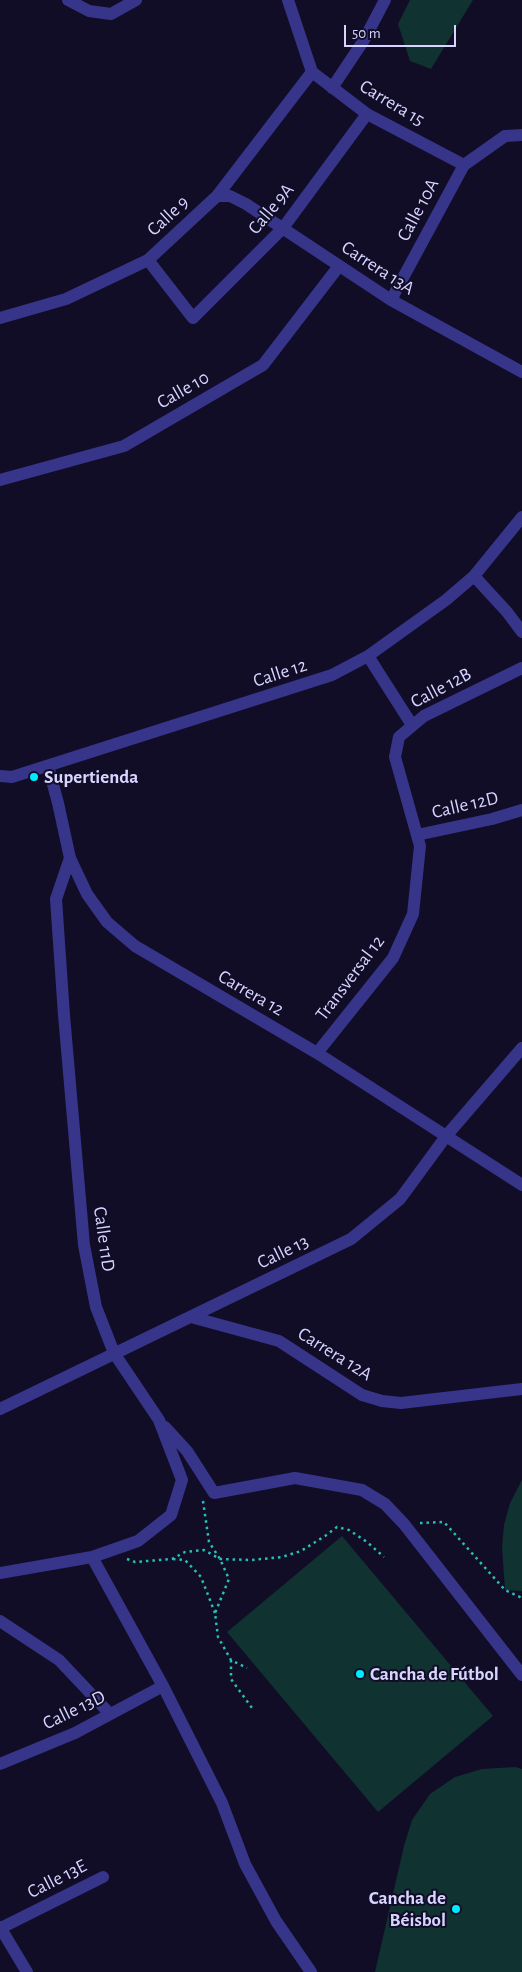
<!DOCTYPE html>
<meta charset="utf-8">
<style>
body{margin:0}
#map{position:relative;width:522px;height:1972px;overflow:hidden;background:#110d27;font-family:"Alegreya Sans",sans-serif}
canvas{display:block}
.scale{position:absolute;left:344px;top:25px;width:112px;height:22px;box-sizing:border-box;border:2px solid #d7d4ff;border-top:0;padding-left:6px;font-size:15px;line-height:18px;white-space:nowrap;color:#d7d4ff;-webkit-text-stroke:4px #110d27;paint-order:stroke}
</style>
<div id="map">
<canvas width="522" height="1972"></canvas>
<div class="scale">50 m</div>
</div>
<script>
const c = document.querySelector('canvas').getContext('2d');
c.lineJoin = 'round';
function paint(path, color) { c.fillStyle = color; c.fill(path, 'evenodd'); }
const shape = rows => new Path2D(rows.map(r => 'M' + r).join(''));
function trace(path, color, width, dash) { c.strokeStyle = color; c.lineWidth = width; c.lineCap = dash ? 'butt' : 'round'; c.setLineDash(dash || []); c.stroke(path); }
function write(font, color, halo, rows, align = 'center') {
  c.font = font + ' "Alegreya Sans",sans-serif'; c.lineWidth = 4; c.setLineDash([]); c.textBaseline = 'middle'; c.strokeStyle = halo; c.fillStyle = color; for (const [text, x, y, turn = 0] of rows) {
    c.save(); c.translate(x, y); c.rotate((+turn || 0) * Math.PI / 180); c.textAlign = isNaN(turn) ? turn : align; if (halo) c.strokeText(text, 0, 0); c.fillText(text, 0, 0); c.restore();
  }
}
const green = shape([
 [410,0,473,0,431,69,410,61,398,24],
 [522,1480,522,1591,505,1590,502,1547,504,1525,510,1503],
 [342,1536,493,1716,378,1812,227,1632],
 [515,1767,522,1769,522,1972,375,1972,404,1846,412,1820,430,1794,455,1777,482,1769]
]);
const path = shape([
 [203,1501,209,1542,220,1559,229,1579,215,1613,218,1637,231,1660,247,1668],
 [420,1523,444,1522,505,1590,522,1598],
 [127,1559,135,1562,172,1559,185,1552,204,1550,220,1559,251,1560,282,1557,301,1551,325,1536,337,1527,349,1530,367,1542,384,1557],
 [173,1559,185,1560,201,1577,215,1613],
 [231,1660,231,1679,252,1708]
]);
const minor = shape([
 [68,0,89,11,111,14,136,0],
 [288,0,312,72,367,114,464,165],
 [332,88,364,40,385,0],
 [217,196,230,196,246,204,391,300,522,372],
 [148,260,193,318,283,228,367,114],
 [391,300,464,165,505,136,522,135],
 [0,318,66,299,148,260,217,196,312,72],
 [0,480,124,446,263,365,339,266],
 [474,576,507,612,522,632],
 [368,656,412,725],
 [48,766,58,803,70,858,87,894,107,922,135,946,317,1053,522,1185],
 [0,776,12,777,332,675,368,656,446,600,474,576,522,517],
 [417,835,492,819,522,810],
 [317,1053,393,958,413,914,420,846,395,757,399,737,424,716,522,668],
 [191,1317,279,1341,362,1395,382,1401,401,1403,522,1389],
 [0,1409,351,1239,400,1199,447,1135,522,1048],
 [165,1427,187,1451,214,1493,295,1478,362,1490,385,1504,404,1524,522,1675],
 [92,1557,163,1686,222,1803,245,1864,276,1921,311,1972],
 [0,1573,92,1557,138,1541,171,1515,182,1480,159,1420,114,1353,96,1307,84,1245,64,1015,56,899,70,858],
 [0,1621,59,1660,110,1714],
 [0,1764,75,1733,163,1686],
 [0,1927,27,1972],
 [1,1928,103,1877]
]);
const markers = [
 [34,777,5,"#00ebff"],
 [360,1674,5,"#00ebff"],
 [456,1909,5,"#00ebff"]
];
const streetNames = [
 ["Carrera 15",392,103,31],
 ["Calle 9A",271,209,-50],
 ["Calle 10A",418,210,-62],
 ["Calle 9",168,216,-43],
 ["Carrera 13A",378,268,33],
 ["Calle 10",183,390,-30],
 ["Calle 12",280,673,-18],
 ["Calle 12B",441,688,-28],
 ["Calle 12D",465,805,-13],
 ["Transversal 12",350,978,-53],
 ["Carrera 12",251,993,30],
 ["Calle 11D",104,1239,82],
 ["Calle 13",283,1252,-26],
 ["Carrera 12A",335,1354,32],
 ["Calle 13D",74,1710,-26],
 ["Calle 13E",57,1879,-27]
];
const poiNames = [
 ["Supertienda",44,777],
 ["Cancha de Fútbol",370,1674],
 ["Cancha de",446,1898,"right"],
 ["Béisbol",446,1920,"right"]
];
paint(green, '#103230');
trace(path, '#26c1b4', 2.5, [2.5, 4]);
trace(minor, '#36358a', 12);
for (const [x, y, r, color] of markers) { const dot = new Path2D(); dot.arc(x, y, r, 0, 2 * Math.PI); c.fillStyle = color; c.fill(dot); trace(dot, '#110d27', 2); }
write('19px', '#d7d4ff', '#110d27', streetNames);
write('bold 19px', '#d7d4ff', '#110d27', poiNames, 'left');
</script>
